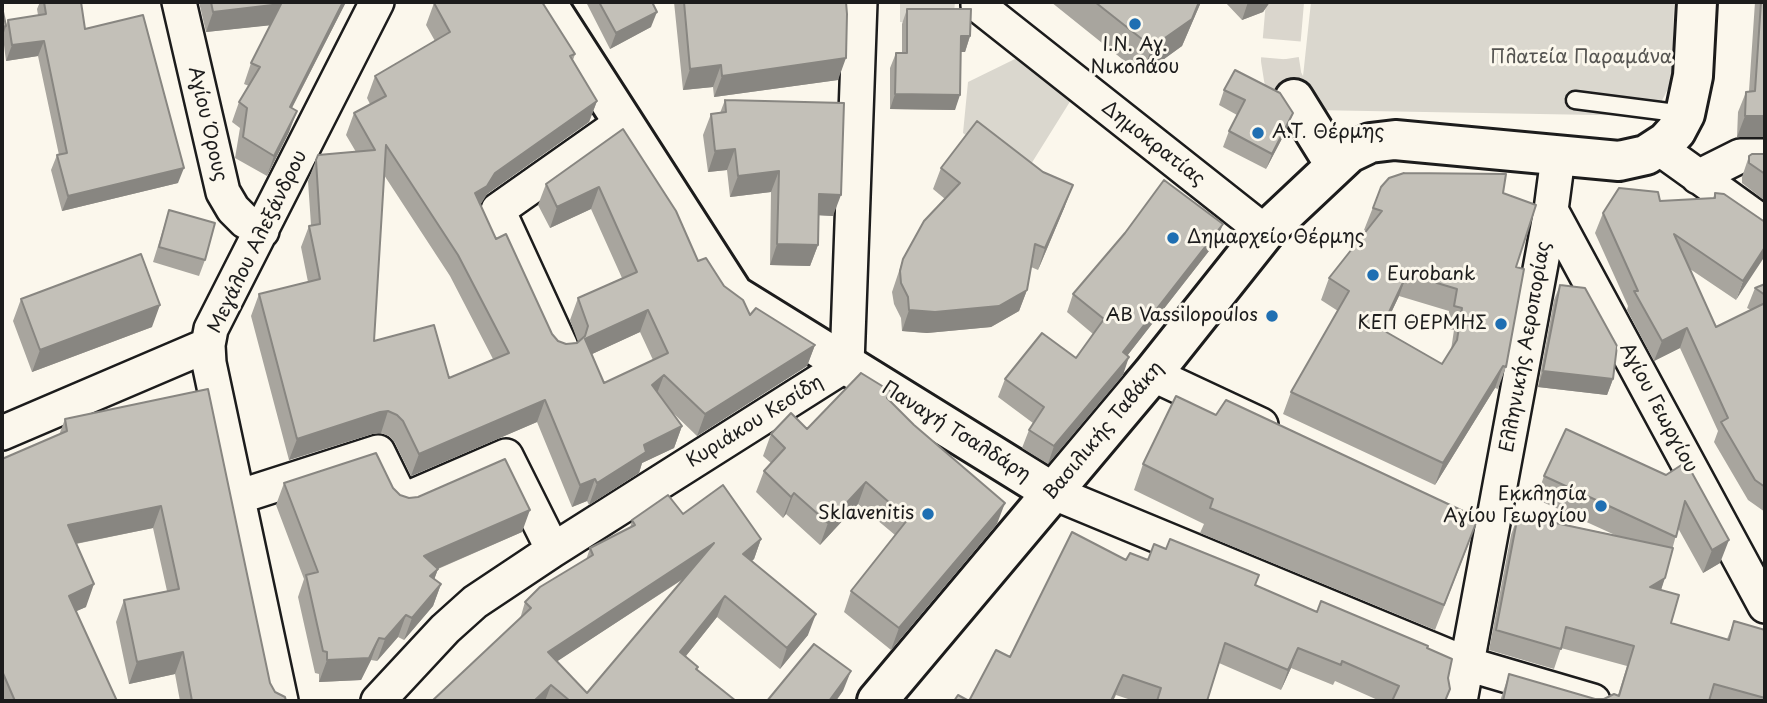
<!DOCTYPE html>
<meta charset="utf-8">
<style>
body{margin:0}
#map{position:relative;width:1767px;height:703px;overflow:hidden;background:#fbf7ec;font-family:"Playpen Sans",sans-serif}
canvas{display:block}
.frame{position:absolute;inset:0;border:4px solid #1c1c1c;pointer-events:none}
</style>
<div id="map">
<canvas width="1767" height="703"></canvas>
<div class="frame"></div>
</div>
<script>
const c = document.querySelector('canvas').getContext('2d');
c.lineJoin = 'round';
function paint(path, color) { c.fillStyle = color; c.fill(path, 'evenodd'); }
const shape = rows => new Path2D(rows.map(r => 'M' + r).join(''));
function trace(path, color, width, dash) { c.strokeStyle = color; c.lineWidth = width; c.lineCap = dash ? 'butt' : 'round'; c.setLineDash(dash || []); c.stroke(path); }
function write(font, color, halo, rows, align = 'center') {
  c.font = font + ' "Playpen Sans",sans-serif'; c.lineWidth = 6; c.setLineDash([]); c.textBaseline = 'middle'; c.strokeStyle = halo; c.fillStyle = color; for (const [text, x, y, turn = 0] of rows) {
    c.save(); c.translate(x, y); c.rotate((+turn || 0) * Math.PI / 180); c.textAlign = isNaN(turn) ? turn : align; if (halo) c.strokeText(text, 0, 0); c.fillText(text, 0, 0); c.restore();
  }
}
const green = shape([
 [900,2,955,2,953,24,900,22],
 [1311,2,1674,2,1672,81,1654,116,1311,110,1301,95],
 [1017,58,1071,100,1023,177,963,133,968,82]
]);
const secondaryTunnel = shape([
 [1285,2,1280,60,1283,79,1294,99]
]);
const lane = shape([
 [1575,100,1684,114]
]);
const street = shape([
 [179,2,223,192,233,209,245,221,262,231],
 [979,2,978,5,1265,232],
 [1659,148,1765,224],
 [1698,177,1740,156,1765,156],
 [1551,210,1765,606],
 [561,347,498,210,623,122],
 [1152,374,1261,425],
 [2,433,208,345],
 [1052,492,1467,664,1593,701],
 [238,497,378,452,402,501,506,456,553,550],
 [281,701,209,363,208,345,211,329,377,2],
 [378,701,445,629,475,602,553,550,847,364,860,2],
 [1460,701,1551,210,1558,157]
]);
const secondary = shape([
 [546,2,734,295,1052,492],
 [1294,99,1335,165],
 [877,701,1152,374,1265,232,1349,153,1370,143,1395,140,1619,161,1646,155,1666,142,1676,131,1685,114,1693,76,1697,2]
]);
const wall = shape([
 [40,2,81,2,85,29,178,183,62,211,51,170,57,155,59,155,38,56,6,61,3,37,2,39,2,27,6,25,8,20,38,15,37,9],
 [199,2,346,2,292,108,289,132,267,176,235,158,240,128,232,122,239,102,249,86,244,84,251,63,270,25,206,32],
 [586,2,652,2,651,27,610,49],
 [674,2,846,2,838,80,714,97,713,87,683,90],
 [1051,2,1201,2,1182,46,1142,75],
 [1225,2,1270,2,1263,12,1242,20],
 [1755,2,1765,2,1765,137,1737,137,1738,112,1746,92,1749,91],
 [434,3,575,54,573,60,597,101,589,122,487,194,480,205,496,239,552,334,558,341,566,344,578,342,570,320,578,298,622,278,591,209,550,228,538,205,546,184,623,129,698,261,724,286,750,315,815,345,807,366,697,436,670,410,682,426,674,448,642,463,639,473,589,505,587,501,572,507,537,422,411,476,395,443,389,436,381,433,372,434,289,460,251,316,259,294,308,282,301,247,309,226,311,225,308,181,316,160,356,152,346,135,354,113,370,104,367,98,375,76,435,41,426,25],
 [384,175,450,276,493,359,449,378,374,341],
 [640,332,653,360,604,383,592,354],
 [907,9,970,36,965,52,961,52,955,110,890,109,890,68,896,53,902,53,902,24],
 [1224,90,1280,93,1287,129,1266,169,1223,147,1229,131,1237,115,1219,105],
 [725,100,833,216,819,215,818,245,810,266,770,265,771,192,730,197,727,170,708,172,703,135,711,114,720,113],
 [1765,154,1765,201,1742,183,1742,177,1749,156],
 [941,168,1065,206,1038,270,1031,267,1027,290,1019,311,991,327,927,333,902,331,901,318,894,304,892,292,903,259,945,199,933,189],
 [1381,187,1503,193,1516,267,1506,367,1498,389,1495,388,1435,485,1283,414,1291,392,1338,311,1321,300,1329,278,1366,231,1364,230],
 [1399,296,1449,311,1446,328,1454,330,1451,350,1442,364,1383,330],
 [1715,193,1765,222,1736,300,1690,269,1716,327,1751,310,1747,308,1755,288,1765,284,1765,512,1748,500,1714,442,1718,431,1680,348,1654,361,1627,310,1628,306,1595,233,1603,213,1660,201,1713,198],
 [169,210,205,260,199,276,153,262],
 [1216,242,1127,356,1123,375,1048,464,1022,448,1029,430,1033,423,998,397,1005,379,1076,358,1093,334,1067,312,1073,294],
 [1560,285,1613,379,1607,395,1538,387,1554,300],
 [21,299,152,327,32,372,13,321],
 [208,389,270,683,275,692,286,701,180,701,175,674,129,684,116,622,124,600,167,591,153,528,76,544,86,607,76,611,117,701,2,701,2,459,59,435,65,419],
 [889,400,997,524,891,650,844,612,851,591,895,535,858,504,820,545,786,514,783,518,756,492,764,471,771,463,763,456,771,434,807,429],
 [1216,415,1469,543,1435,630,1200,533,1204,524,1134,490,1143,464],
 [1686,462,1720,563,1703,573,1678,528,1661,590,1671,623,1727,639,1734,621,1765,630,1765,701,1500,701,1509,674,1595,699,1604,699,1618,695,1627,666,1561,648,1554,669,1489,650,1511,535,1518,515,1615,535,1536,499,1544,476,1666,475],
 [284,483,393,488,400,495,522,532,438,569,434,579,441,584,433,606,404,640,398,637,377,661,371,660,361,680,319,682,319,674,315,673,298,597,304,579,276,505],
 [683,514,761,539,754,559,752,561,808,635,780,669,717,617,686,656,698,667,697,669,736,701,432,701,520,619,525,602,586,560,590,548,630,528,632,520],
 [685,578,587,693,557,661],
 [1126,560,1148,560,1255,585,1317,612,1427,648,1448,678,1446,701,1380,701,1335,681,1333,685,1291,668,1281,690,1219,663,1207,701,1134,701,1116,695,1113,701,954,701,969,701,1010,657]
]);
const shadedWall = shape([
 [343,2,346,2,282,127,290,107],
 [1199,2,1201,2,1182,46,1142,75,1152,47],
 [1248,2,1270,2,1263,12,1242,20],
 [281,4,273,25,206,32,213,12],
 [657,12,651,27,610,49,616,33],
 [6,26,2,39,2,27],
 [961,36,970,36,965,52,955,52],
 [44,41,38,56,6,61,12,45],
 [846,58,838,80,714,97,722,76],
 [721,65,713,87,683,90,690,69],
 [895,94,960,95,955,110,890,109],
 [597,101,589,122,487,194,479,207,475,193,495,173],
 [297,111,289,132,267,176,274,156],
 [1293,113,1287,129,1266,169,1272,154],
 [1745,116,1765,116,1765,137,1737,137],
 [735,149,727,170,708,172,715,151],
 [184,168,178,183,62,211,68,196],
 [779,171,771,192,730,197,738,176],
 [1073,185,1065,206,1038,270,1045,248],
 [599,187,591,209,550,228,557,207],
 [819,194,841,195,833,216,812,215],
 [1223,224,1216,242,1116,370,1123,352],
 [777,244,818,245,810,266,770,265],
 [1765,247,1765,256,1736,300,1743,281],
 [1407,274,1399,296,1373,351,1381,329],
 [1027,290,1019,311,991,327,927,333,902,331,909,310],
 [160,305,152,327,32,372,40,350],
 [648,310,640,332,577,361,585,339],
 [1687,328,1680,348,1654,361,1662,341],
 [815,345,807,366,697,436,705,414],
 [1129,357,1123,375,1048,464,1054,446],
 [1503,366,1495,388,1435,485,1443,463],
 [1543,371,1613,379,1607,395,1538,387],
 [664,375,656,396,652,385],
 [545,400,537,422,411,476,419,454],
 [388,411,381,433,372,434,289,460,297,439,380,412],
 [682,426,674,448,642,463,639,473,589,505,597,483,644,445],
 [595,479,587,501,572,507,580,485],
 [866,482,858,504,820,545,828,523],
 [794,493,786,514,783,518,791,497],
 [1005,503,997,524,891,650,899,628],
 [161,506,153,528,59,547,68,525],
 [530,510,522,532,416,578,424,556],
 [761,539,754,559,736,574,743,554],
 [1729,540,1720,563,1703,573,1712,550],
 [714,543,707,563,541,672,548,652],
 [438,569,430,591,430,576],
 [1665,578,1658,599,1650,587],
 [94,584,86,607,61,618,69,596],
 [441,584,433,606,404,640,412,618],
 [725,596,717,617,673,672,680,652],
 [816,614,808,635,780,669,787,648],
 [406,615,398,637,377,661,385,639],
 [379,638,371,660,361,680,319,682,327,660],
 [1298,648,1291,668,1281,690,1288,670],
 [183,652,175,674,129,684,137,662],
 [851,671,843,691,836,701,829,701],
 [1123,675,1113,701,1111,701],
 [551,685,545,701,534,701]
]);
const building = shape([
 [44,2,81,2,85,29,143,15,184,168,68,196,57,155,67,153,44,41,12,45,8,20,46,14,44,2],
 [211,2,343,2,290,107,297,111,274,156,243,137,247,108,239,102,260,67,251,63,281,4,213,12,211,2],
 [437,2,542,2,575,54,570,56,597,101,495,173,487,186,475,193,496,239,506,234,552,334,558,341,566,344,577,343,585,336,588,326,578,298,637,272,599,187,557,207,546,184,623,129,676,211,698,261,706,258,724,286,743,300,750,315,756,308,815,345,705,414,664,375,652,385,682,426,644,445,646,452,597,483,595,479,580,485,545,400,419,454,403,421,397,415,388,411,380,412,297,439,259,294,320,279,309,226,320,224,316,160,318,155,375,150,354,113,386,96,375,76,450,32,434,3,437,2],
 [386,145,458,255,509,353,449,378,434,325,374,341,386,145],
 [648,310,668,353,604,383,585,339,648,310],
 [599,2,652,2,657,12,616,33,599,2],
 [684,2,846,2,847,14,846,58,722,76,721,65,690,69,684,2],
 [1095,2,1199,2,1192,19,1152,47,1095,2],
 [1761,2,1765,2,1765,116,1745,116,1746,92,1755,91,1761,2],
 [2,7,6,26,2,27,2,7],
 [907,9,971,9,970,36,961,36,960,95,895,94,896,53,907,53,907,9],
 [1235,70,1280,93,1293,113,1272,154,1229,131,1245,100,1224,90,1235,70],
 [725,100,844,103,841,195,819,194,818,245,777,244,779,171,738,176,735,149,715,151,711,114,726,112,725,100],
 [977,121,1043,172,1073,185,1045,248,1035,244,1027,290,999,306,935,312,909,310,908,297,901,283,900,271,903,259,924,221,960,183,941,168,977,121],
 [1752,154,1765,154,1765,174,1749,163,1749,156,1752,154],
 [1404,173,1506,174,1503,193,1536,205,1516,267,1524,269,1506,367,1503,366,1443,463,1291,392,1349,291,1329,278,1382,211,1373,208,1381,187,1389,178,1404,173],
 [1407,274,1457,289,1454,306,1462,308,1457,340,1442,364,1381,329,1407,274],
 [1164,180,1223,224,1123,352,1129,357,1054,446,1029,430,1044,407,1005,379,1042,333,1076,358,1104,319,1073,294,1125,233,1164,180],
 [1619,188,1658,192,1660,201,1715,198,1715,193,1724,194,1762,220,1765,222,1765,247,1743,281,1674,234,1716,327,1765,303,1765,487,1755,480,1721,422,1728,418,1687,328,1662,341,1634,291,1638,291,1603,213,1619,188],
 [169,210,215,223,205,260,159,247,169,210],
 [141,254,160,305,40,350,21,299,141,254],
 [1765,284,1765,295,1755,288,1765,284],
 [1560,285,1585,288,1617,346,1613,379,1543,371,1560,285],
 [861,373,892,392,887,398,914,425,1005,503,899,628,851,591,908,519,866,482,828,523,794,493,791,497,764,471,785,448,771,434,791,413,807,429,861,373],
 [208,389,270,683,275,692,285,697,286,701,192,701,183,652,137,662,124,600,179,589,161,506,68,525,94,584,69,596,117,701,15,701,2,671,2,459,67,431,65,419,208,389],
 [1176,396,1216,415,1226,400,1478,518,1444,605,1210,508,1213,499,1143,464,1176,396],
 [1566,429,1666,475,1686,462,1729,540,1712,550,1685,501,1676,537,1544,476,1566,429],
 [376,453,393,488,400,495,409,498,418,497,505,459,530,510,424,556,438,569,430,576,441,584,412,618,406,615,385,639,379,638,369,658,327,660,327,652,323,651,306,575,318,572,284,483,376,453],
 [723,485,761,539,743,554,816,614,787,648,725,596,680,652,698,667,696,669,736,701,570,701,551,685,534,701,432,701,531,608,525,602,540,587,593,555,590,548,635,525,632,520,668,495,683,514,723,485],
 [714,543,587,693,548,652,714,543],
 [1518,515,1673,548,1665,578,1650,587,1679,595,1671,623,1729,640,1734,621,1765,630,1765,698,1714,684,1709,701,1503,701,1509,674,1595,699,1604,699,1614,694,1619,696,1634,646,1566,627,1561,649,1496,630,1518,515],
 [1072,532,1126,560,1130,553,1148,560,1154,544,1166,549,1170,539,1259,575,1255,585,1317,612,1321,601,1428,646,1427,648,1452,659,1448,678,1450,689,1445,701,1392,701,1399,686,1342,661,1341,665,1298,648,1288,670,1225,643,1207,701,1157,701,1161,688,1123,675,1111,701,954,701,958,695,969,701,996,650,1010,657,1072,532],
 [814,644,851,671,829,701,767,701,814,644]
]);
const markers = [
 [1135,24,7,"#1f6fb2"],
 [1258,133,7,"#1f6fb2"],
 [1173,238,7,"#1f6fb2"],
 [1373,275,7,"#1f6fb2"],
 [1272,316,7,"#1f6fb2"],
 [1501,324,7,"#1f6fb2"],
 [1601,506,7,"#1f6fb2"],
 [928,514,7,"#1f6fb2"]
];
const poiNames = [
 ["Ι.Ν. Αγ.",1135,46,"center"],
 ["Νικολάου",1135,68,"center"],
 ["Α.Τ. Θέρμης",1272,133,"left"],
 ["Δημαρχείο Θέρμης",1187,238,"left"],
 ["Eurobank",1387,275,"left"],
 ["AB Vassilopoulos",1258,316],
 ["ΚΕΠ ΘΕΡΜΗΣ",1487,324],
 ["Εκκλησία",1587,495],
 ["Αγίου Γεωργίου",1587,517],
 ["Sklavenitis",914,514]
];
const parkNames = [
 ["Πλατεία Παραμάνα",1581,58]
];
const streetNames = [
 ["Αγίου Όρους",207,124,77],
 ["Δημοκρατίας",1153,144,38],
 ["Μεγάλου Αλεξάνδρου",258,242,-64],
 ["Ελληνικής Αεροπορίας",1526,347,-80],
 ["Αγίου Γεωργίου",1658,408,62],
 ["Κυριάκου Κεσίδη",755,422,-32],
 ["Βασιλικής Ταβάκη",1104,431,-50],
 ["Παναγή Τσαλδάρη",956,432,32]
];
paint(green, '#dad7ce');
trace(secondaryTunnel, '#dad6cd', 38, [38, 19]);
trace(lane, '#1c1c1c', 21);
trace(street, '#1c1c1c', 38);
trace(secondary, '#1c1c1c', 44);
trace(lane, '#fbf7ec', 16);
trace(street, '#fbf7ec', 33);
trace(secondary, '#fbf7ec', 38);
paint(wall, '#a8a59e');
paint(shadedWall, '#888681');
paint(building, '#c3c0b8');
trace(building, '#888681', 2);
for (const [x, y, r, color] of markers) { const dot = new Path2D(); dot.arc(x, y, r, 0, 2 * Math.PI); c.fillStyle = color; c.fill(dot); trace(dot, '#fbf7ec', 2.5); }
write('19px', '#1c1c1c', '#fbf7ec', poiNames, 'right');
write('19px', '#555451', '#fbf7ec', parkNames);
write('19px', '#1c1c1c', '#fbf7ec', streetNames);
</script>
